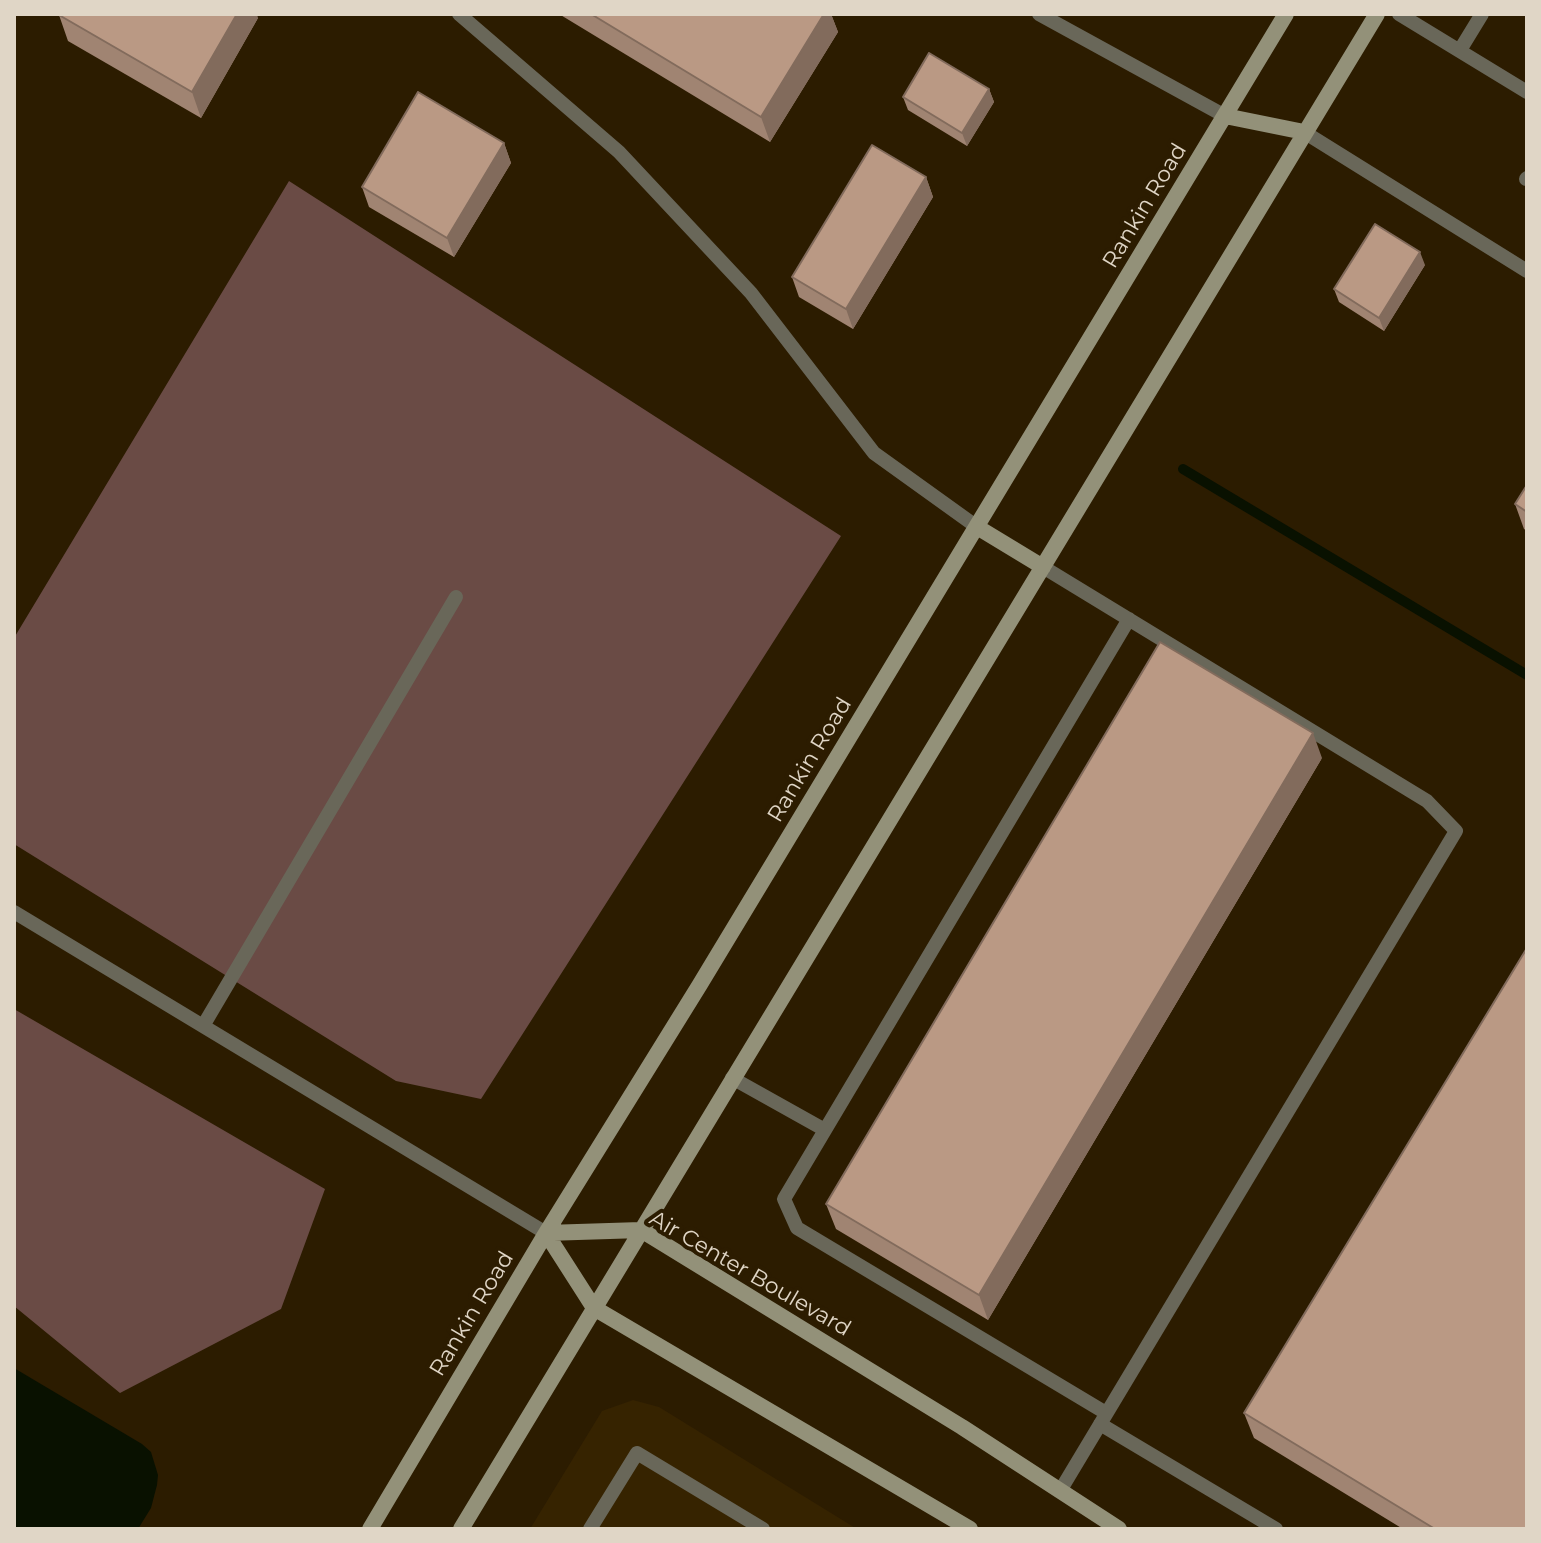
<!DOCTYPE html>
<style>
body{margin:0}
#map{position:relative;width:1541px;height:1543px;overflow:hidden;background:#2c1c00;font-family:Montserrat,sans-serif}
canvas{display:block}
.frame{position:absolute;inset:0;border:16px solid #e0d6c6;pointer-events:none}
</style>
<div id="map">
<canvas width="1541" height="1543"></canvas>
<div class="frame"></div>
</div>
<script>
const c = document.querySelector('canvas').getContext('2d');
c.lineJoin = 'round';
function paint(path, color) { c.fillStyle = color; c.fill(path, 'evenodd'); }
const shape = rows => new Path2D(rows.map(r => 'M' + r).join(''));
function trace(path, color, width, dash) { c.strokeStyle = color; c.lineWidth = width; c.lineCap = dash ? 'butt' : 'round'; c.setLineDash(dash || []); c.stroke(path); }
function write(font, color, halo, rows, align = 'center') {
  c.font = font + ' Montserrat,sans-serif'; c.lineWidth = 8; c.setLineDash([]); c.textBaseline = 'middle'; c.strokeStyle = halo; c.fillStyle = color; for (const [text, x, y, turn = 0] of rows) {
    c.save(); c.translate(x, y); c.rotate((+turn || 0) * Math.PI / 180); c.textAlign = isNaN(turn) ? turn : align; if (halo) c.strokeText(text, 0, 0); c.fillText(text, 0, 0); c.restore();
  }
}
const built = shape([
 [633,1400,659,1407,857,1529,530,1529,602,1411]
]);
const forest = shape([
 [289,181,841,536,481,1099,396,1081,14,844,14,638],
 [14,1009,325,1189,281,1309,120,1393,14,1306]
]);
const water = shape([
 [14,1368,142,1444,151,1452,158,1475,157,1485,151,1508,138,1529,14,1529]
]);
const stream = shape([
 [1183,469,1527,675]
]);
const lane = shape([
 [459,14,619,152,751,293,874,453,977,527],
 [1039,14,1225,116],
 [1399,14,1527,92],
 [1460,50,1482,14],
 [1304,132,1527,271],
 [1526,179,1527,178],
 [1043,567,1427,801,1456,831,1060,1491],
 [14,912,546,1233],
 [203,1026,456,597],
 [732,1078,825,1130],
 [1106,1413,797,1228,784,1199,1129,619],
 [1100,1424,1276,1529],
 [590,1529,637,1453,763,1529]
]);
const secondary = shape([
 [1225,116,1304,132],
 [977,527,1043,567],
 [546,1233,641,1230,962,1427,1119,1529],
 [546,1233,594,1308,970,1529],
 [370,1529,546,1233,699,986,1286,14],
 [461,1529,1377,14]
]);
const wall = shape([
 [559,14,831,14,838,32,770,142],
 [59,15,258,18,201,118,68,41],
 [989,89,994,102,967,146,908,110,903,97],
 [504,143,511,163,454,257,369,207,362,187],
 [926,177,933,197,853,329,799,297,792,277],
 [1425,265,1384,331,1339,302,1334,289],
 [1527,485,1527,531,1524,529,1515,504],
 [1322,758,988,1320,836,1229,826,1204],
 [1244,1413,1527,1529,1403,1529,1254,1438]
]);
const shadedWall = shape([
 [237,14,257,14,258,18,201,118,192,92],
 [824,14,831,14,838,32,770,142,761,117],
 [989,89,994,102,967,146,962,133],
 [504,143,511,163,454,257,447,238],
 [926,177,933,197,853,329,846,309],
 [1420,252,1425,265,1384,331,1379,318],
 [1313,733,1322,758,988,1320,979,1295]
]);
const building = shape([
 [60,14,237,14,192,92,59,15,60,14],
 [591,14,824,14,761,117,591,14],
 [929,53,989,89,962,133,903,97,929,53],
 [418,92,504,143,447,238,362,187,418,92],
 [872,145,926,177,846,309,792,277,872,145],
 [1375,224,1420,252,1379,318,1334,289,1375,224],
 [1527,485,1527,512,1515,504,1527,485],
 [1160,642,1313,733,979,1295,826,1204,1160,642],
 [1527,948,1527,1529,1435,1529,1244,1413,1527,948]
]);
const streetNames = [
 ["Rankin Road",1145,206,-59],
 ["Rankin Road",810,760,-59],
 ["Air Center Boulevard",750,1274,30],
 ["Rankin Road",472,1314,-59]
];
paint(built, '#362300');
paint(forest, '#6a4b45');
paint(water, '#091100');
trace(stream, '#091100', 10);
trace(lane, '#696759', 14);
trace(secondary, '#939179', 16);
paint(wall, '#a08472');
paint(shadedWall, '#826b5c');
paint(building, '#ba9984');
trace(building, '#826b5c', 2);
write('22px', '#e0d6c6', '#2c1c00', streetNames);
</script>
